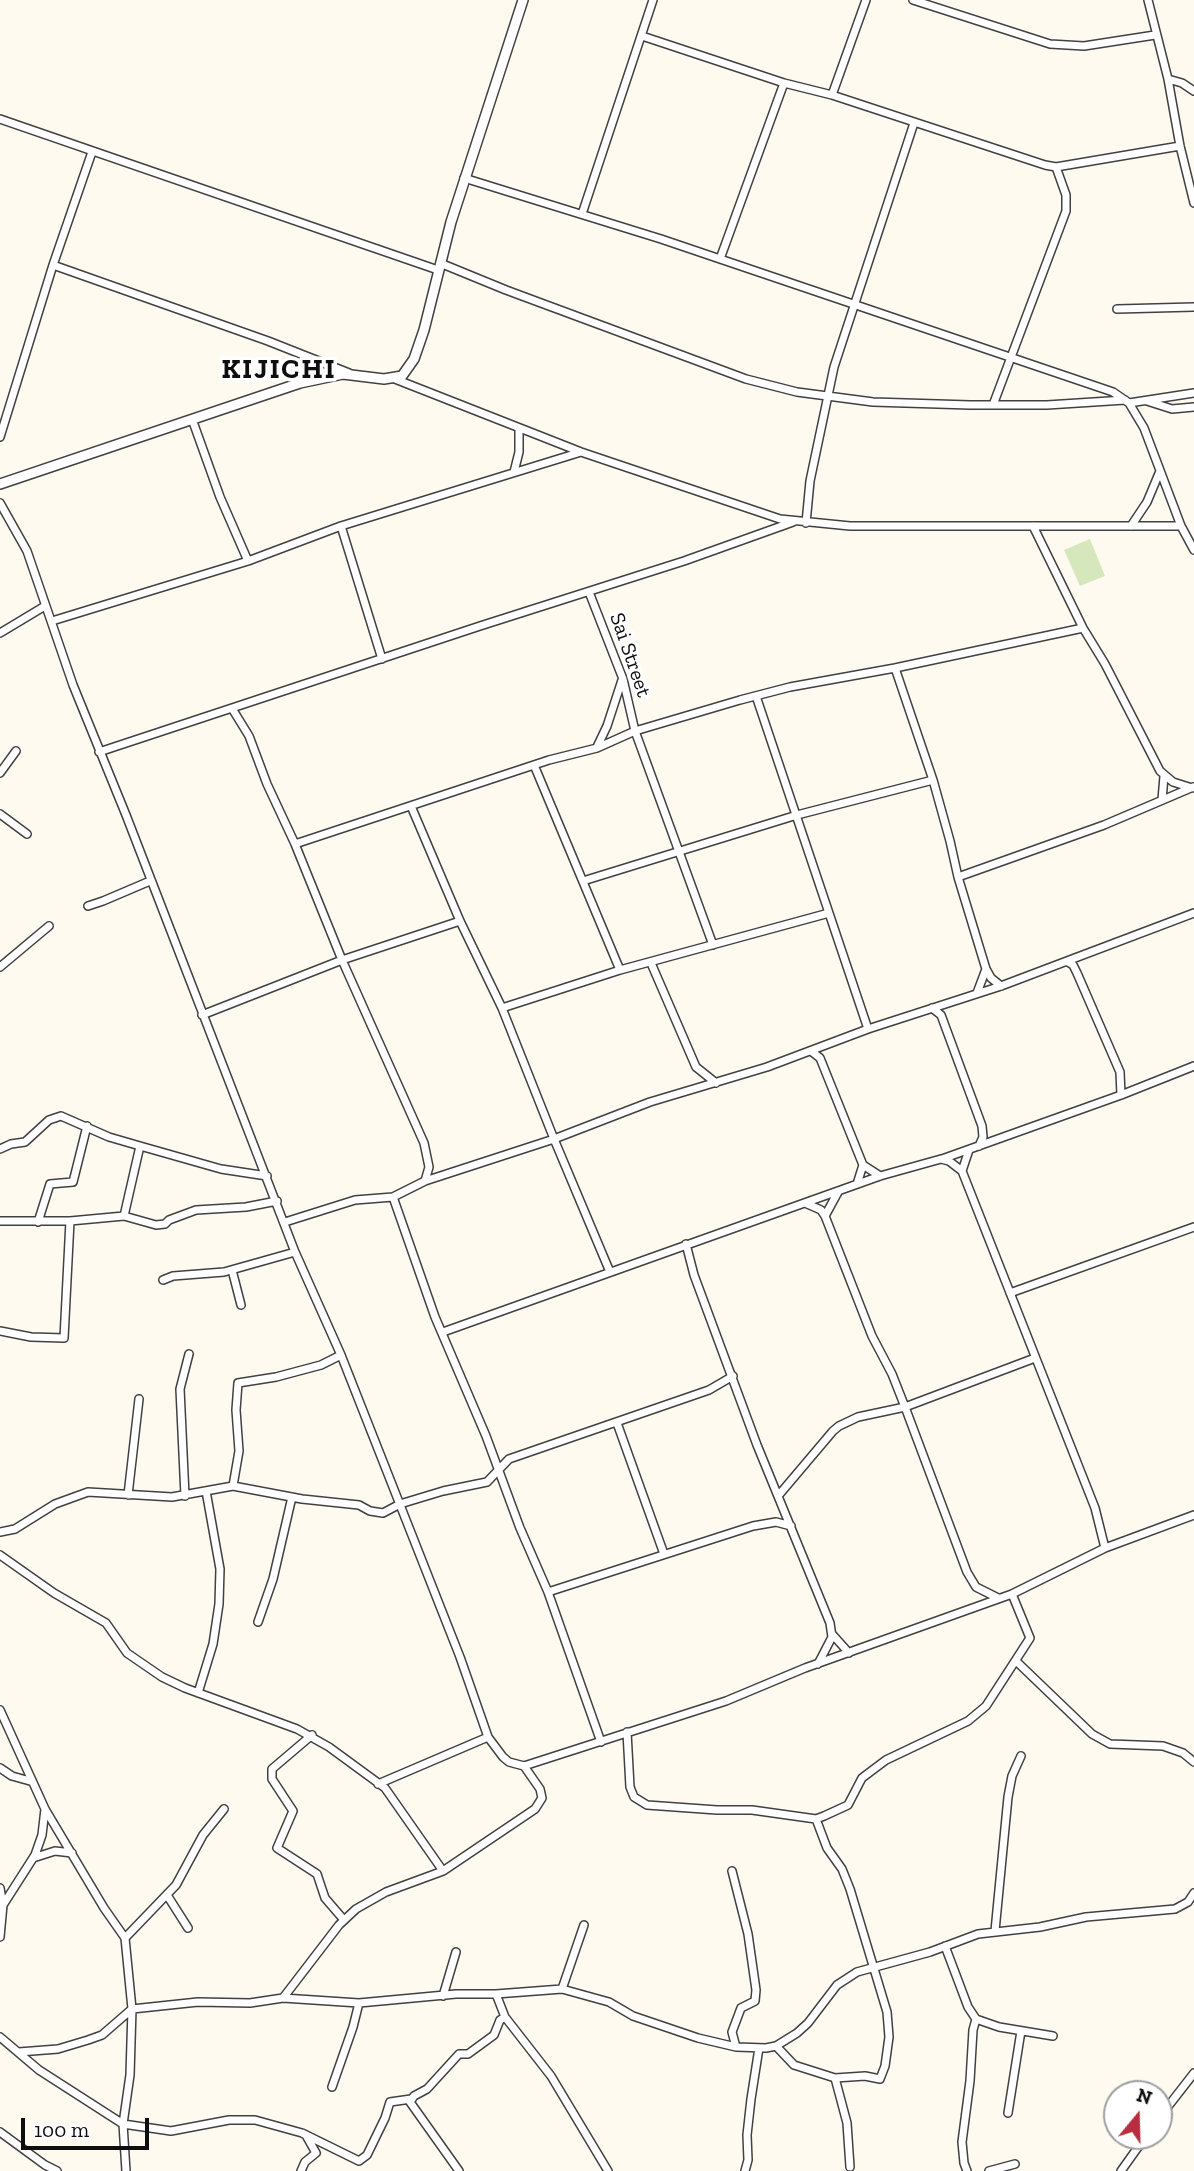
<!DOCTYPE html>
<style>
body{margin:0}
#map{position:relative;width:1194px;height:2171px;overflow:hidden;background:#fefaf0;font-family:"Zilla Slab",serif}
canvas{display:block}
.north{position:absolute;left:1103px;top:2080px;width:70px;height:70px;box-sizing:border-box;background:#fff;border:2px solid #9f9f9f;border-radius:50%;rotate:19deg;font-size:19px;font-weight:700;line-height:28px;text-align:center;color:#0e0e0e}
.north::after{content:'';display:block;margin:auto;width:24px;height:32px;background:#b62e3f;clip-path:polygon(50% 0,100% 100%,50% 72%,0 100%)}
.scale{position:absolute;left:21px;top:2118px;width:128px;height:32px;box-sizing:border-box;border:4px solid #0e0e0e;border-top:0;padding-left:9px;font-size:21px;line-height:24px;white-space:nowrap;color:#0e0e0e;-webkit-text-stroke:5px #fff;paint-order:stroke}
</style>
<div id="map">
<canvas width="1194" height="2171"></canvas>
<div class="north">N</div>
<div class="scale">100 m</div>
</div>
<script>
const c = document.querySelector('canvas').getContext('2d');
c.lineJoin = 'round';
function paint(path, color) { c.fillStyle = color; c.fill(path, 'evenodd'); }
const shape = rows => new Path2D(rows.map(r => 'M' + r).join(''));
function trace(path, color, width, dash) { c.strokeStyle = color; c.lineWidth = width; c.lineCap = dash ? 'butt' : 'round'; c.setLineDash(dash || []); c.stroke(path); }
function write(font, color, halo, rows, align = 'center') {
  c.font = font + ' "Zilla Slab",serif'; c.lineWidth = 7; c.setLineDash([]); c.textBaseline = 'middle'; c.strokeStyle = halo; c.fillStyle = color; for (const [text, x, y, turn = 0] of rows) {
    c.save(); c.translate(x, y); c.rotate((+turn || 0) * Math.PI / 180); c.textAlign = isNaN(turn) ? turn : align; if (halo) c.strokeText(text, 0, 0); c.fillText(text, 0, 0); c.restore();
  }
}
const green = shape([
 [1090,539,1105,576,1080,586,1064,550]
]);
const minor = shape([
 [913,0,1050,44,1084,46,1155,35],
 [1148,0,1168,79,1180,146,1194,203],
 [642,36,784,83,832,95,1045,165,1056,167,1180,146],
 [1168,79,1182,83,1194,91],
 [832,95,866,0],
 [0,119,438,270],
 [464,178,661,239,1113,392,1129,403,1144,428,1181,526,1194,550],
 [582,214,653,0],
 [720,259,784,83],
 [440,263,506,290,746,379,797,392,873,402,970,405,1047,405,1125,400],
 [53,265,268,341,349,373],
 [1117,309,1194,307],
 [395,379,581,452,780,519,850,526,1181,526],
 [1147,401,1172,409,1194,407],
 [1129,403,1194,393],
 [993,405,1066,211,1066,195,1056,167],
 [192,419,220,497,248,561],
 [0,437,53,265,92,152],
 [514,472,519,452,519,428],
 [0,503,27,551,73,685,126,815,295,1252,341,1355,460,1657,488,1737,503,1757,509,1762,524,1766,726,1701,805,1668,1012,1594,1105,1548,1194,1515],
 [806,523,810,481,834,367,914,123],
 [341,526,382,659],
 [1033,526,1083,628,1105,664,1160,771,1173,782,1192,788],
 [1131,526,1147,502,1160,471],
 [589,592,623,679,635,731,713,945],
 [52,621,248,561,341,526,581,452],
 [0,633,45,606],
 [895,668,933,780,950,841,958,877,986,969,991,978,1001,986],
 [756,696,868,1029],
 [233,710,249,736,267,784,295,844,342,960,424,1143,429,1167,425,1181],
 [597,747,607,726,622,680],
 [99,752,480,626,684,561,793,522],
 [534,765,620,970],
 [0,773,16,751],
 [1162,800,1164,776],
 [411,806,460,921,502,1008,554,1139,610,1272],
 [0,814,27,834],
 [295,844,549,760,597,748,635,731,740,700,790,687,895,668,1083,628],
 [958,877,1104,825,1193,787],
 [583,881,797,815,933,780],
 [88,906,103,901,150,881],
 [1068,962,1073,965,1077,973,1120,1072,1121,1095],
 [651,963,696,1067,716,1083],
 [0,967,49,926],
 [977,993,986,969],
 [502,1008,620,970,829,913],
 [932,1008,941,1015,982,1126,983,1137,979,1146],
 [202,1015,342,960,460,921],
 [811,1051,820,1058,863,1165,880,1176],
 [0,1149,11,1144,25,1142,49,1120,61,1116,109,1137,140,1146,221,1169,267,1176],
 [942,1159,1121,1095,1194,1066],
 [962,1171,969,1150],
 [857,1184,863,1165],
 [393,1197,435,1317,486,1436,520,1528,548,1592,601,1742],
 [124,1216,140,1146],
 [825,1216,838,1192],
 [0,1221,70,1221,124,1216,156,1225,165,1224,169,1220,196,1210,246,1207,277,1201],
 [38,1222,50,1184,73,1182,87,1126],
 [285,1222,355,1200,393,1197,425,1181,554,1139,650,1102,767,1067,868,1029,1001,986,1194,913],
 [686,1244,694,1275,757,1445,830,1623,832,1637,818,1664],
 [232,1270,241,1305],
 [163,1280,173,1276,224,1272,295,1252],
 [1010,1293,1194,1227],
 [0,1331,31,1337,64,1338,70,1221],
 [443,1332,880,1176,941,1159,949,1161,962,1171,1095,1508,1105,1548],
 [617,1423,664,1554],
 [233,1486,239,1451,236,1410,238,1383,276,1377,321,1365,341,1355],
 [128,1495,139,1399],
 [185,1496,180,1389,189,1354],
 [778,1496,833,1431,839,1426,858,1417,905,1407,892,1374,872,1336,825,1216,821,1210,805,1203],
 [0,1532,15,1529,55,1504,88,1492,172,1497,233,1486,302,1499,359,1505,370,1511,383,1513,400,1504,443,1491,487,1482,509,1459,709,1390,733,1376],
 [0,1555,54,1593,106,1623,127,1653,162,1677,185,1688,297,1729,329,1747,385,1788,443,1871],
 [548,1592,753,1526,776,1522,791,1526],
 [998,1598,976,1587,967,1572,905,1407,1035,1358],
 [258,1622,273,1579,292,1497],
 [832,1634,849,1653],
 [1016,1661,1092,1734,1110,1744,1163,1746,1183,1753,1194,1762],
 [198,1693,213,1644,219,1604,220,1569,206,1491],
 [0,1710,45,1809,104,1908,125,1938,132,2009,130,2075,123,2124,126,2171],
 [627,1732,630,1787,634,1797,647,1805,717,1810,752,1810,816,1819,824,1816,848,1805,862,1778,886,1760,968,1721,986,1706,1030,1638,1012,1594],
 [312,1735,272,1769,272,1779,293,1811,277,1848,317,1874,325,1898,344,1920],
 [0,1768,12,1776,30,1781],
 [378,1784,488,1737],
 [33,1858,55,1851,72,1853],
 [732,1871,748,1934,756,1990,755,2001,741,2008,732,2032,736,2047],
 [0,1888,3,1905,0,1937],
 [167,1895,188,1928],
 [3,1905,35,1855,42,1835,45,1809],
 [995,1931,1008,1797,1012,1776,1021,1756],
 [125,1938,176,1885,203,1835,224,1809],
 [945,1946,968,2007,976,2019,973,2030,970,2081,962,2142,964,2163,967,2171],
 [562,1989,584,1925],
 [496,1994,505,2017,551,2076,608,2171],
 [443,1996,456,1952],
 [283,1998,359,2003,456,1994,496,1994,562,1989,609,2002,633,2016,698,2038,736,2047,766,2048,776,2046,797,2033,808,2023,837,1985,857,1972,930,1952,978,1934,1040,1927,1086,1917,1175,1909,1188,1902,1194,1893],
 [976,2019,999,2027,1053,2036],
 [0,2037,39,2070,123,2124,171,2131,229,2120,255,2120,302,2133,359,2161,367,2155,385,2118,390,2102,411,2099],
 [776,2046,794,2065,835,2078,865,2076,880,2079,885,2066,889,2037,887,2012,850,1889,842,1869,827,1848,816,1819],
 [19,2052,58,2049,88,2040,102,2035,132,2009,198,2002,250,2003,283,1998,339,1925,356,1909,386,1892,443,1871,535,1809,542,1798,540,1789,524,1766],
 [835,2078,847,2123,850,2167],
 [332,2087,353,2027,359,2003],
 [1008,2113,1021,2031],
 [1159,2118,1194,2073],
 [0,2132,45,2165,57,2171],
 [301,2171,305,2162,316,2153,307,2137],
 [459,2171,410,2102,414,2096,427,2089,459,2054,468,2054,494,2035,500,2020,505,2017],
 [745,2171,748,2160,747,2135,751,2099,759,2048],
 [989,2171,1015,2164],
 [1121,2171,1146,2136]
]);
const tertiary = shape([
 [0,484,300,383,343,374,384,379,402,376,414,359,424,330,451,222,523,0]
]);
const streetNames = [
 ["Sai Street",630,655,71]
];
const districtNames = [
 ["KIJICHI",279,370]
];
paint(green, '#d5e7bb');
trace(minor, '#414141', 10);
trace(tertiary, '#414141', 12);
trace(minor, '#fff', 7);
trace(tertiary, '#fff', 9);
write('21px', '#0e0e0e', '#fff', streetNames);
c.letterSpacing = '2px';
write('bold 28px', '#0e0e0e', '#fff', districtNames);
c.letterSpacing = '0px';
</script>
